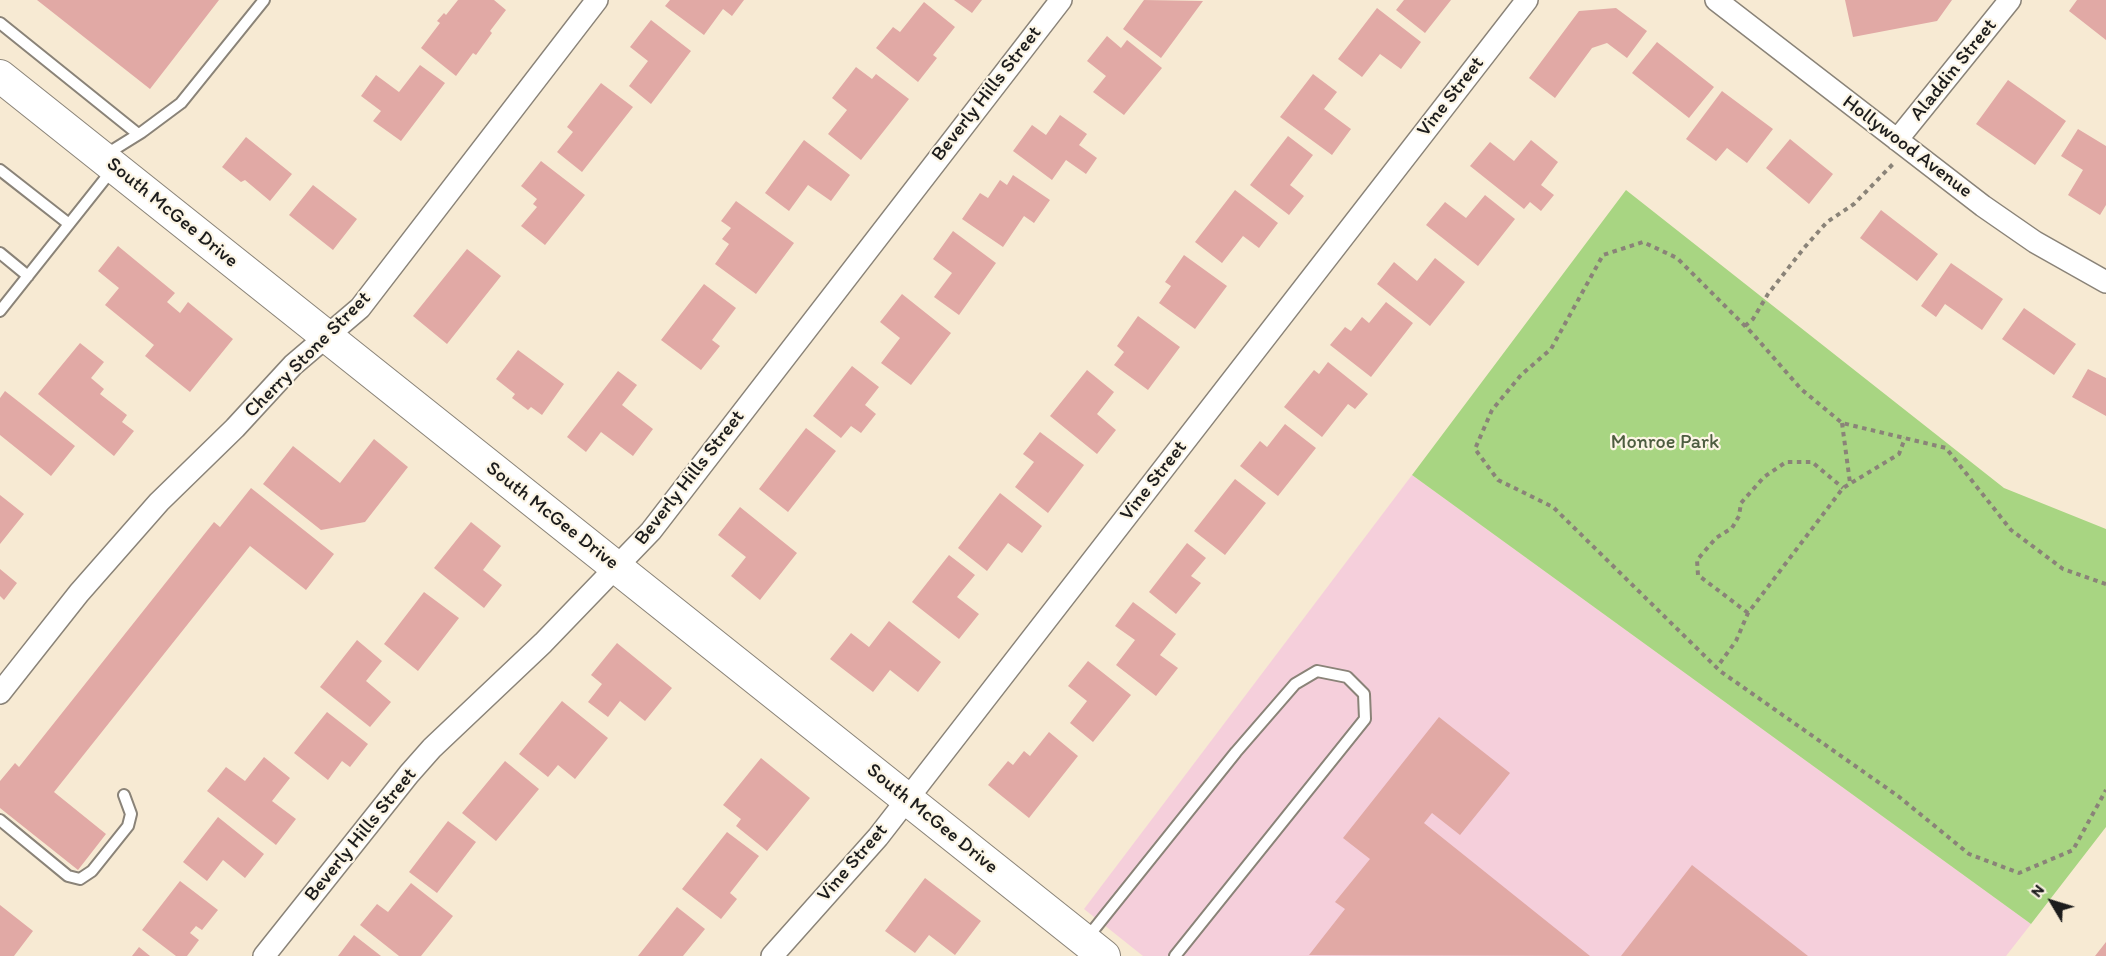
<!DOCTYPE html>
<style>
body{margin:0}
#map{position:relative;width:2106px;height:956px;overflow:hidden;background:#f7ead3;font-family:Itim,sans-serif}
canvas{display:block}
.north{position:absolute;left:2022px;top:872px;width:60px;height:60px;-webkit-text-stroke:4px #fcf5e5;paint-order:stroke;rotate:308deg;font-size:16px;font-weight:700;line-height:24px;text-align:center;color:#1c1c1c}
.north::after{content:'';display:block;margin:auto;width:21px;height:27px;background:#1c1c1c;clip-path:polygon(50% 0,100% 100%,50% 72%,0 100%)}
</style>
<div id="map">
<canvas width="2106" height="956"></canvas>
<div class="north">N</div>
</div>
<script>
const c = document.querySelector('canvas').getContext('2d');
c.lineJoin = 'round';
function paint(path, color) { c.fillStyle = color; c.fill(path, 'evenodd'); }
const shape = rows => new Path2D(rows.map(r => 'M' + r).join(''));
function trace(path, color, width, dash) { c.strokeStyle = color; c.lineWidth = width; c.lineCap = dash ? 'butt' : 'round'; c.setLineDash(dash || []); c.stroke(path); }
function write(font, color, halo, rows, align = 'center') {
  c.font = font + ' Itim,sans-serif'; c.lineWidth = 4.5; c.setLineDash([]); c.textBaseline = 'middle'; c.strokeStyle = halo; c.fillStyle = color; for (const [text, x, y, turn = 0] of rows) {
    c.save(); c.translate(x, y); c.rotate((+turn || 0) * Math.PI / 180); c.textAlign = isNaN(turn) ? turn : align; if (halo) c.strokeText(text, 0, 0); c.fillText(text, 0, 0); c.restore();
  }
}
const built = shape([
 [1412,475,2031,924,2006,956,1143,956,1084,909]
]);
const green = shape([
 [1626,190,2004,488,2106,529,2106,827,2031,924,1412,475]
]);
const building = shape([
 [37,0,219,0,150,89],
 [458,0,494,0,506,10,490,31,492,33,476,55,473,53,456,76,421,48,440,23,437,21,444,13,446,15],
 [670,0,744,0,732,16,723,9,704,35,665,6],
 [954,0,982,0,972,13],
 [1144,0,1203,1,1161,58,1123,29],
 [1404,0,1451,0,1425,33,1396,10],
 [1845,0,1952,0,1937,21,1853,37],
 [2077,0,2106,0,2106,40,2069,11],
 [924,2,955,27,933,55,937,58,918,82,876,48,893,27,900,32],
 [1377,8,1421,42,1401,69,1380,54,1362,77,1338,59],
 [1616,8,1647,31,1627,58,1607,43,1592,48,1555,98,1529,78,1579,11],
 [651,20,691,51,651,104,629,86,648,61,630,47],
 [1107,36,1121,48,1127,40,1162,68,1124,115,1093,92,1106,76,1087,61],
 [1657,42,1714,87,1689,118,1632,73],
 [420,65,445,83,401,141,373,121,381,111,361,96,376,75,399,92],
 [856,67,872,79,876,74,909,99,861,160,828,134,847,110,832,98],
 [1313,74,1337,92,1324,109,1351,129,1332,155,1280,117],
 [2008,80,2066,121,2035,165,1976,124],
 [601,83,633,107,582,172,557,152,573,132,567,127],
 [1722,91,1773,129,1747,163,1727,148,1716,161,1686,139],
 [1060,115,1087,134,1079,145,1097,158,1086,174,1066,160,1052,180,1013,151,1032,125,1046,135],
 [2078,129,2106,146,2106,205,2100,215,2068,195,2083,170,2061,156],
 [1288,136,1313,155,1290,185,1304,196,1289,215,1250,185],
 [246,137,292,174,270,201,245,180,241,182,222,167],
 [1790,139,1833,174,1809,204,1766,168],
 [804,140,850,175,831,201,808,185,789,211,765,193],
 [1531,140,1558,162,1541,185,1554,195,1541,211,1530,202,1524,209,1470,166,1490,142,1514,161],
 [541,161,585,195,545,245,521,226,537,207,533,204,537,199,521,186],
 [1013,175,1050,200,1034,223,1024,216,1003,247,962,219,980,193,988,198,1000,180,1007,185],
 [313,185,357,219,333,250,289,215],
 [1235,190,1278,223,1259,248,1243,236,1222,263,1195,242],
 [1485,195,1515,219,1478,266,1426,225,1445,202,1466,218],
 [736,201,794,243,756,294,715,264,729,244,722,239,731,228,721,221],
 [1881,210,1938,254,1917,281,1860,238],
 [953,231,996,263,959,315,934,297,952,273,933,259],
 [118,246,175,293,167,302,180,313,188,302,233,339,190,392,145,356,154,345,105,305,119,288,98,271],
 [467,249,501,276,447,344,413,316],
 [1184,255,1227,286,1195,329,1159,303,1171,286,1165,282],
 [1435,258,1465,282,1430,326,1377,284,1394,262,1417,281],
 [1951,263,2003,299,1982,330,1945,304,1936,317,1921,306],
 [704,284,736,308,712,340,720,346,701,370,661,340],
 [902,294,951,333,911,385,881,363,900,338,880,322],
 [1386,302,1413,323,1371,377,1330,345,1345,327,1351,331,1362,317,1369,323],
 [2024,308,2076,344,2054,375,2002,339],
 [1138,316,1180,347,1148,390,1114,365,1124,352,1117,346],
 [80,343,104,362,91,378,104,389,100,394,127,415,122,422,134,431,114,456,38,394],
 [518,350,564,384,542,415,531,407,528,410,512,398,515,394,496,379],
 [1328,362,1368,394,1355,409,1348,404,1322,437,1284,407,1314,370,1319,374],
 [852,366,879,387,865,405,876,414,861,433,851,426,841,438,813,416],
 [2088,369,2106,378,2106,416,2072,397],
 [1087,370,1114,392,1097,414,1116,430,1097,454,1050,416],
 [618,371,637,385,622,405,653,429,633,456,601,432,586,452,567,437],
 [5,391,75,446,51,476,0,435,0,398],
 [1285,424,1316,448,1278,496,1240,466,1260,441,1267,447],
 [806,428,836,451,788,512,759,489],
 [1040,432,1084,465,1048,513,1015,487,1034,462,1023,454],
 [374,439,408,467,365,522,321,530,263,484,293,446,340,483],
 [1235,479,1266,503,1225,555,1194,531],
 [251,488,334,554,306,590,250,546,54,792,106,834,78,870,0,808,0,781,15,763,19,767,214,522,220,527],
 [1000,493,1042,526,1022,553,1008,543,987,571,958,548],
 [0,495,24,514,0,544],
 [740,507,797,553,760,600,731,576,746,557,718,535],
 [471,522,501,546,483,570,502,585,484,608,434,568],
 [1187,543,1206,558,1191,576,1201,583,1176,614,1149,592],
 [949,555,975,575,957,597,979,614,959,639,912,602],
 [0,569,17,583,4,600,0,596],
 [424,592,459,618,418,671,384,644],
 [1133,602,1176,634,1160,655,1178,668,1156,696,1116,665,1135,640,1115,626],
 [889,621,941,662,918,692,890,670,873,692,830,659,851,633,869,647],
 [357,640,382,661,366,681,391,702,370,727,320,687],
 [617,643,672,688,645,721,620,701,608,717,588,702,602,684,591,675],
 [1088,661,1131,695,1093,742,1070,723,1087,701,1068,686],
 [562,701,608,738,575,779,558,765,548,777,519,754],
 [327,712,368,744,350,767,342,761,328,780,294,753],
 [1439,717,1510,773,1460,835,1432,813,1424,823,1590,956,1309,955,1345,909,1335,902,1370,859,1343,838],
 [1049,732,1078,756,1029,818,988,785,1008,761,1013,765,1024,751,1030,756],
 [264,757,290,778,272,801,296,819,276,845,207,791,226,767,245,781],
 [761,758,810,798,767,851,736,826,741,819,723,805],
 [505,761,539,789,496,841,462,813],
 [218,817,264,854,245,878,223,860,207,881,183,862],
 [448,821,476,842,437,893,409,872],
 [727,832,759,856,730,893,737,899,721,919,682,889],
 [1692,865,1808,956,1621,956],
 [925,878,981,921,955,955,929,935,915,953,885,931],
 [180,881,218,910,202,930,196,926,190,933,199,940,187,956,176,956,142,930],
 [411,883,453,916,421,956,399,956,360,925,377,904,388,912],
 [0,905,33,931,14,956,0,956],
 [677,907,705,929,683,956,638,956],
 [354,935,381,956,338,956],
 [2106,942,2106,956,2095,956],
 [139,947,150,956,132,956]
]);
const path = shape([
 [1745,326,1753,319,1768,294,1804,248,1827,222,1854,204,1893,164],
 [1842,423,1850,483],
 [2106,584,2063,569,2011,530,1946,448,1842,423,1801,389,1752,333,1677,258,1643,242,1603,255,1551,349,1521,375,1492,410,1475,449,1498,480,1553,507,1720,671,1898,796,1969,854,2019,873,2073,850,2106,790],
 [1748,613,1698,575,1697,560,1716,538,1732,528,1739,516,1741,503,1764,477,1786,462,1812,462,1843,488],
 [1720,663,1736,641,1748,613,1843,488,1899,454,1905,438]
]);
const lane = shape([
 [0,23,138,134],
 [105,155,142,132,181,103,264,0],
 [0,170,69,224],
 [0,253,28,276],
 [0,311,112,170],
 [0,820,68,876,80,879,92,871,128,826,131,814,124,795],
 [1087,938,1236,752,1295,684,1317,671,1347,677,1364,694,1365,719,1175,956]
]);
const street = shape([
 [1716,0,1983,206,2035,242,2106,282],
 [1897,140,2010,0],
 [0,693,79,593,159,502,235,428,293,365,360,308,597,0],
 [264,956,409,774,432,748,543,643,651,531,1061,0],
 [772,956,878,837,1527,0]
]);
const secondary = shape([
 [0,76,1104,956]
]);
const streetNames = [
 ["Aladdin Street",1954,70,-51],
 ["Beverly Hills Street",987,94,-52],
 ["Vine Street",1451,97,-52],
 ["Hollywood Avenue",1907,147,37],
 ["South McGee Drive",172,213,39],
 ["Cherry Stone Street",308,355,-45],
 ["Beverly Hills Street",690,478,-52],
 ["Vine Street",1154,481,-52],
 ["South McGee Drive",552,516,38],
 ["South McGee Drive",932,819,39],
 ["Beverly Hills Street",361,835,-51],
 ["Vine Street",853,863,-49]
];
const parkNames = [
 ["Monroe Park",1665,443]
];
paint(built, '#f5cfdb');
paint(green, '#a8d582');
paint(building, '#e1a9a5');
trace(lane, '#8a8378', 14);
trace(street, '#8a8378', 24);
trace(secondary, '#8a8378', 34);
trace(path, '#8a8378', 4, [4.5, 4.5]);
trace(lane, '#fff', 10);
trace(street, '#fff', 21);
trace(secondary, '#fff', 32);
write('20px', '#1c1c1c', '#fcf5e5', streetNames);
write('20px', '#4d5d40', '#fcf5e5', parkNames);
</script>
